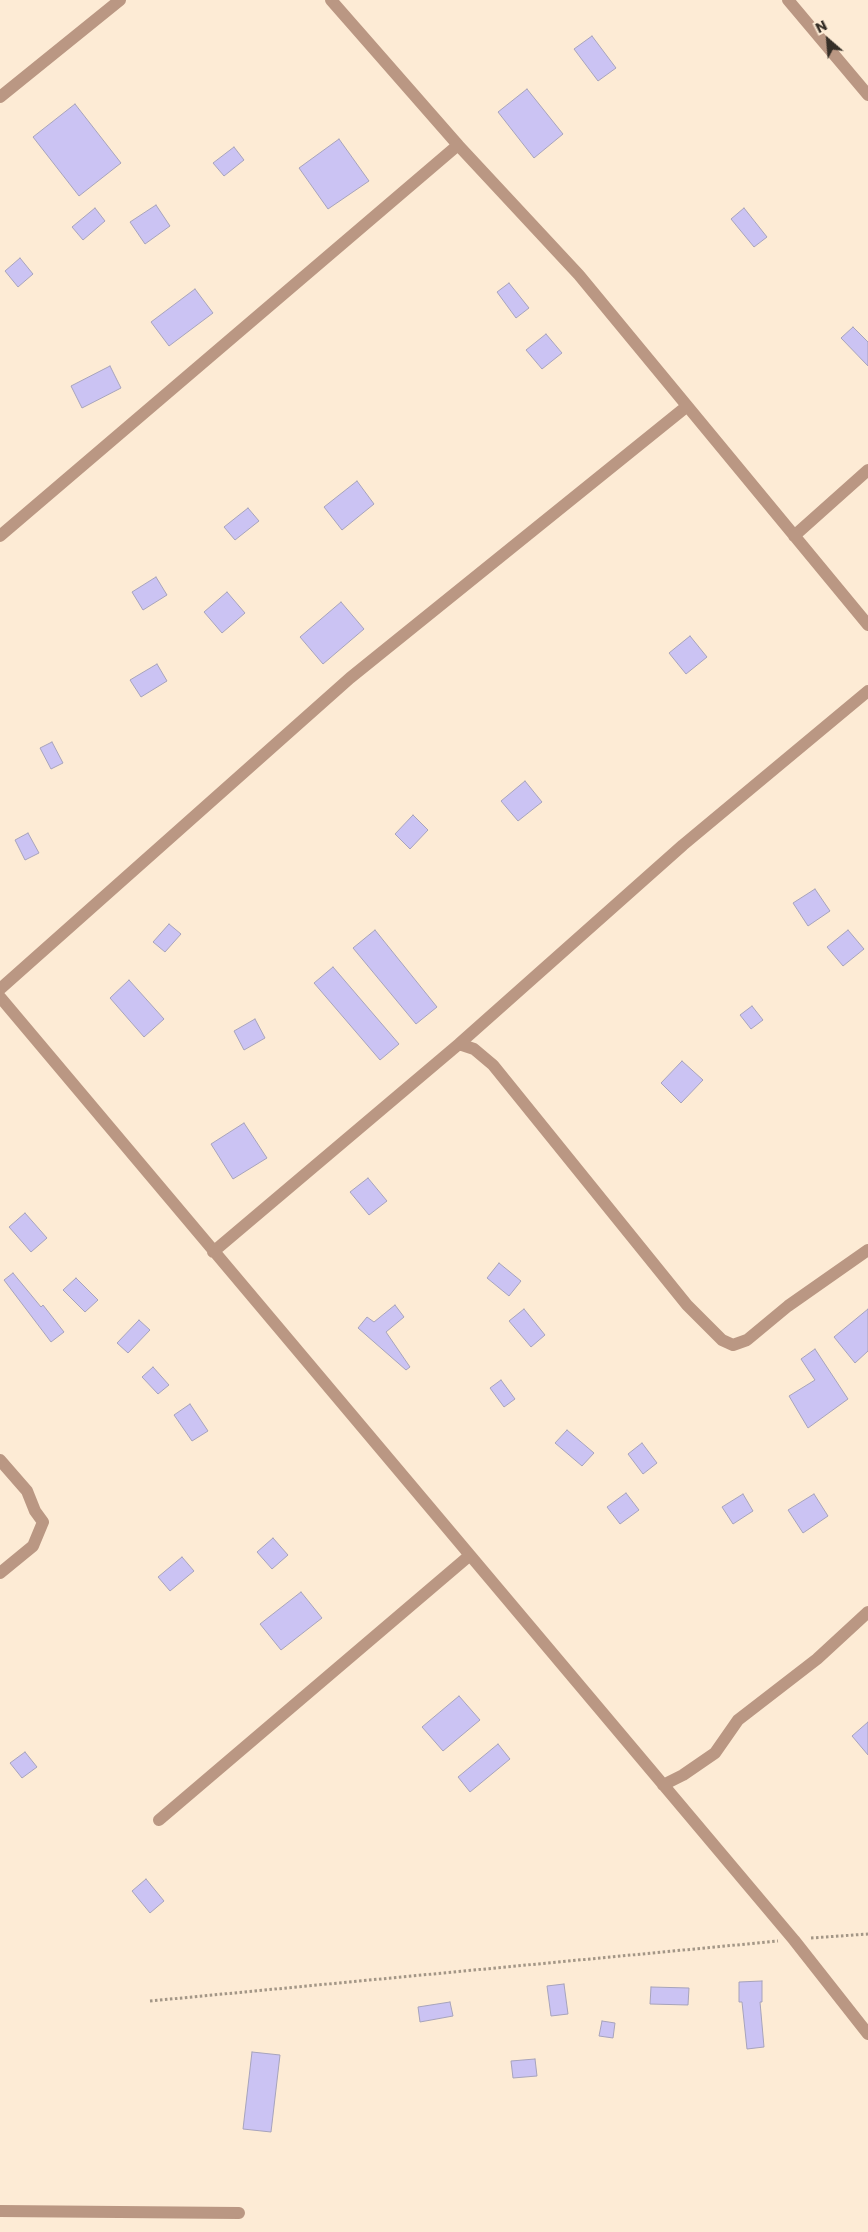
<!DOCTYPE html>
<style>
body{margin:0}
#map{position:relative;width:868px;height:2232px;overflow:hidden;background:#fdebd5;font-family:Poppins,sans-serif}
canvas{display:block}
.north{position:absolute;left:803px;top:15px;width:50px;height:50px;-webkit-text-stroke:4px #fdebd5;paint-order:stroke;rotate:333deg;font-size:14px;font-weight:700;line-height:20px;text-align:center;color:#362f27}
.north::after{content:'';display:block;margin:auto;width:18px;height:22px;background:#362f27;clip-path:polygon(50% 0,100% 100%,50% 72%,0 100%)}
</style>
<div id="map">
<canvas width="868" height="2232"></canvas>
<div class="north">N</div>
</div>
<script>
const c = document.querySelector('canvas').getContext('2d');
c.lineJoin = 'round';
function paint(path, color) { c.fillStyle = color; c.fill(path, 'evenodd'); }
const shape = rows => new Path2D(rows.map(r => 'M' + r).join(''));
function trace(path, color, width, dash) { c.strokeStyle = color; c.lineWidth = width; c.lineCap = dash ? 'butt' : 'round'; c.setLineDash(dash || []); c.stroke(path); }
const building = shape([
 [592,36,616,68,598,81,574,49,592,36],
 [527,89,563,134,534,158,498,112,527,89],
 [75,104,121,163,79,196,33,137,75,104],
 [339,139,369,181,328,209,299,168,339,139],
 [234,147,244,160,224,176,213,163,234,147],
 [156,205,170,226,145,244,130,222,156,205],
 [95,208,105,221,83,240,72,227,95,208],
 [744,208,767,237,754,247,731,219,744,208],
 [20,258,33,274,18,287,5,271,20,258],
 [509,283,529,308,516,318,497,292,509,283],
 [195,289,213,313,169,346,151,322,195,289],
 [853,327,868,342,868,366,841,338,853,327],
 [546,334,562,353,542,369,526,350,546,334],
 [110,366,121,388,82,408,71,386,110,366],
 [357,481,374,504,342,530,324,507,357,481],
 [248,508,259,521,235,540,224,527,248,508],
 [156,577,167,595,143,610,132,592,156,577],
 [227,592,245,613,222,633,204,612,227,592],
 [341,602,364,629,323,664,300,637,341,602],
 [690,636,707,657,686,674,669,653,690,636],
 [157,664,167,681,141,697,130,680,157,664],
 [52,742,63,763,51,769,40,748,52,742],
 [525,781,542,802,518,821,501,801,525,781],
 [413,815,428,830,410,849,395,834,413,815],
 [28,833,39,853,25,860,15,840,28,833],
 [815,889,830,911,808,926,793,903,815,889],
 [169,924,181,934,165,952,153,942,169,924],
 [375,930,437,1007,416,1024,353,948,375,930],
 [848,930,864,949,843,966,827,947,848,930],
 [333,967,399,1044,380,1060,314,983,333,967],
 [129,980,164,1019,144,1037,110,998,129,980],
 [752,1006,763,1020,751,1029,740,1015,752,1006],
 [255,1019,265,1038,244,1050,234,1031,255,1019],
 [682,1061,703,1080,681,1103,661,1083,682,1061],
 [244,1123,267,1158,233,1179,211,1144,244,1123],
 [368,1178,387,1201,369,1215,350,1192,368,1178],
 [25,1213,47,1238,31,1252,9,1227,25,1213],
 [499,1263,521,1281,509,1296,487,1278,499,1263],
 [13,1273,41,1307,43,1305,64,1332,51,1342,4,1280,13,1273],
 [76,1278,98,1300,85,1312,63,1290,76,1278],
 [395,1305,404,1317,386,1332,410,1367,406,1370,358,1328,367,1317,374,1322,395,1305],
 [524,1309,545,1335,531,1347,509,1321,524,1309],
 [868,1309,868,1351,855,1363,834,1337,868,1309],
 [139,1320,150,1330,128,1353,117,1343,139,1320],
 [815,1349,848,1399,808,1428,789,1396,815,1380,801,1359,815,1349],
 [153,1367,169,1385,158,1394,142,1377,153,1367],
 [501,1380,515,1399,504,1407,490,1388,501,1380],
 [190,1404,208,1431,192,1441,174,1415,190,1404],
 [567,1430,594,1453,582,1466,555,1443,567,1430],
 [642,1443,657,1463,643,1474,628,1454,642,1443],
 [626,1493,639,1510,620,1524,607,1507,626,1493],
 [743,1494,753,1511,733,1524,722,1507,743,1494],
 [814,1494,828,1516,803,1533,788,1510,814,1494],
 [273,1538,288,1555,272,1569,257,1552,273,1538],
 [182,1557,194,1571,170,1591,158,1577,182,1557],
 [301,1592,322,1618,281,1650,260,1624,301,1592],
 [459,1696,480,1720,443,1751,422,1727,459,1696],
 [868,1722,868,1755,852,1736,868,1722],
 [498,1744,510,1759,470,1792,458,1777,498,1744],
 [25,1752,37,1767,22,1778,10,1763,25,1752],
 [146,1879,164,1901,150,1913,132,1891,146,1879],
 [762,1981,762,2002,760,2002,764,2047,747,2049,742,2002,739,2002,739,1982,762,1981],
 [564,1984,568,2014,551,2016,547,1986,564,1984],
 [651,1987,689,1988,688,2005,650,2004,651,1987],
 [450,2002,453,2016,420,2022,418,2007,450,2002],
 [602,2021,615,2023,613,2038,599,2036,602,2021],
 [252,2052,280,2055,271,2132,243,2129,252,2052],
 [535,2059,537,2076,513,2078,511,2061,535,2059]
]);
const path = shape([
 [811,1938,868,1934],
 [150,2001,778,1941]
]);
const street = shape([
 [331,0,458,145,579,275,868,625],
 [788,0,868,95],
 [0,97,120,0],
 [0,536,458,145],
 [794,536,868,470],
 [0,989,350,678,686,407],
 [0,997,794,1940,868,2034],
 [459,1044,474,1049,493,1065,687,1305,722,1340,733,1345,747,1340,788,1306,868,1250],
 [213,1252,459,1044,683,845,868,691],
 [0,1460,27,1491,35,1511,43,1522,33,1546,0,1573],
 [663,1785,683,1775,715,1753,738,1720,817,1659,868,1612],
 [159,1820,469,1556],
 [0,2211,239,2213]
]);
paint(building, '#cbc3f3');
trace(building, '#a7a3bb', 1);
trace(path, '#a39686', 3, [2.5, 2.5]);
trace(street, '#ba9783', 12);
</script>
